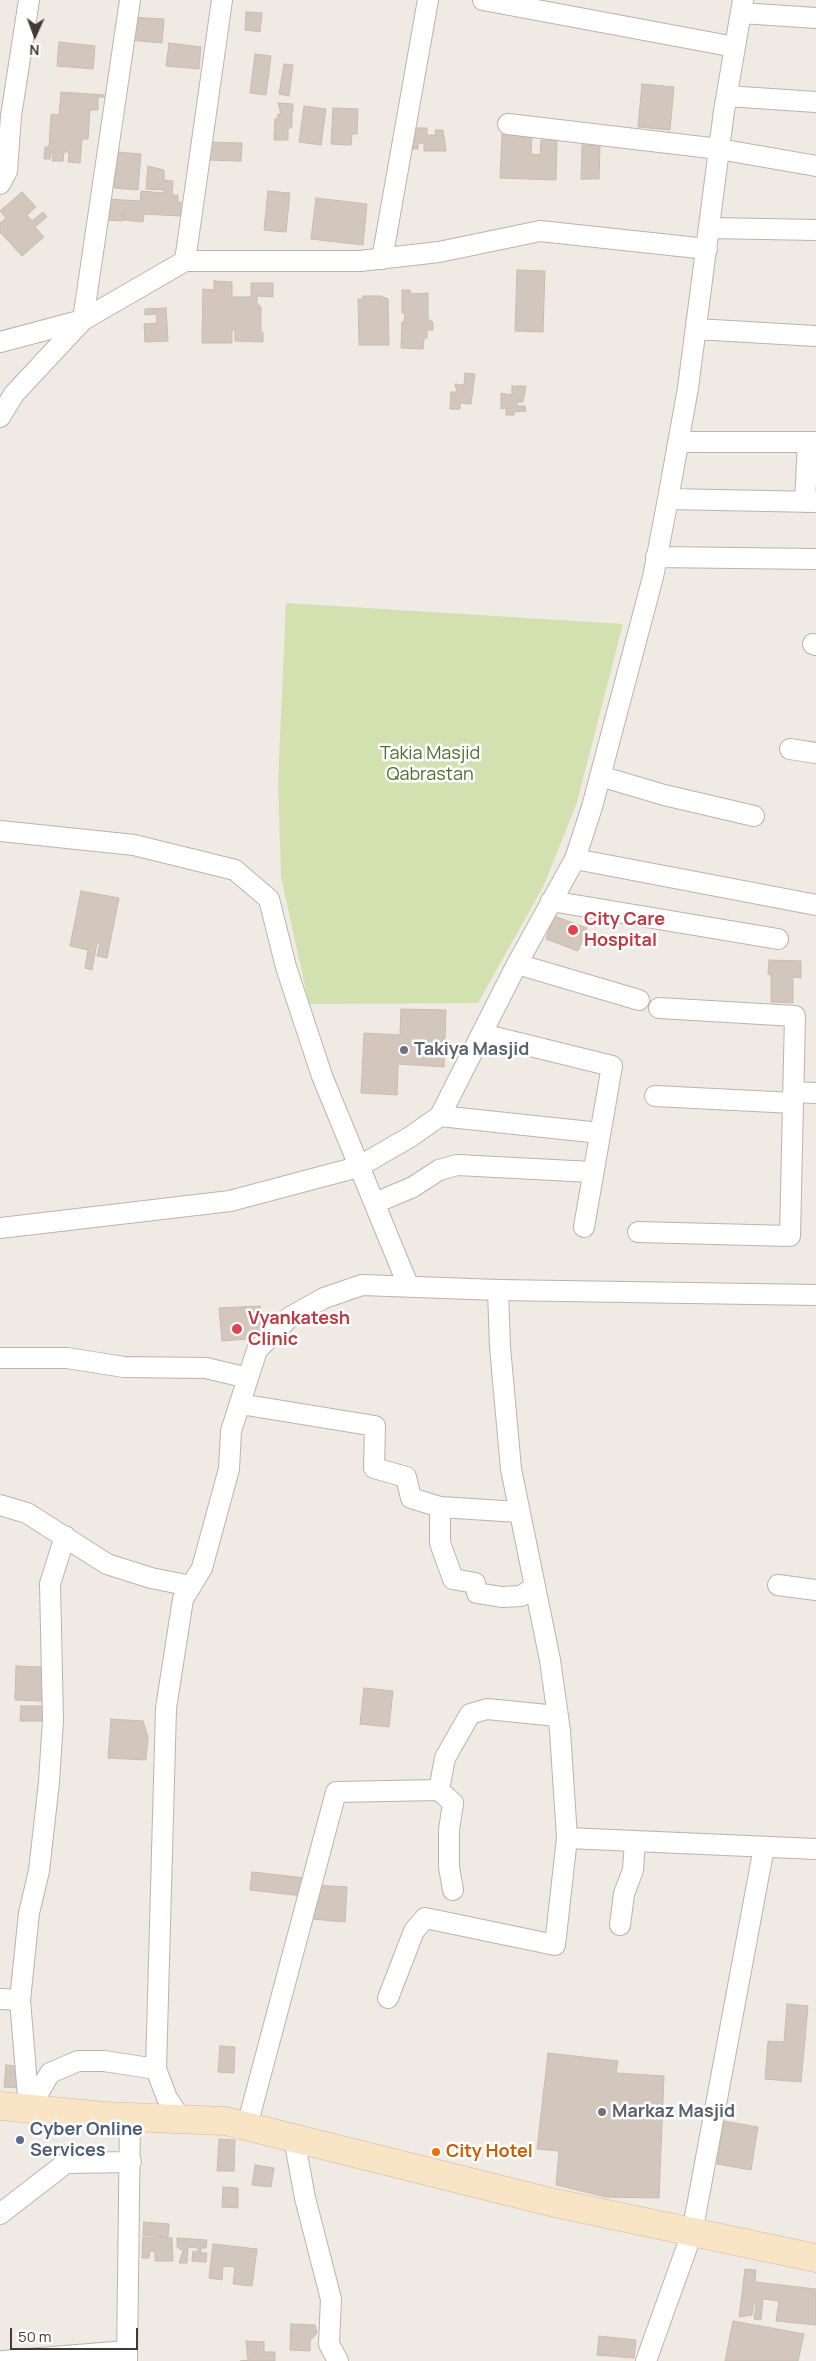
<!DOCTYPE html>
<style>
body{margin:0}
#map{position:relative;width:816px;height:2361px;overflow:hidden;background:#f0eae4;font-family:Manrope,sans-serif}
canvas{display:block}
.north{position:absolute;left:10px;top:10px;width:50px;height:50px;-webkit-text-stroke:4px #fff;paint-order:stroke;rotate:182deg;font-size:14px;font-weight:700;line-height:20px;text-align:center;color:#413a34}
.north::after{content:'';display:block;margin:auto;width:18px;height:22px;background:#413a34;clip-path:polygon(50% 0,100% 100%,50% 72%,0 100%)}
.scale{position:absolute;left:10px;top:2328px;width:128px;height:22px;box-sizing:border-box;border:2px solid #413a34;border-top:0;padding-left:6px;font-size:15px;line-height:18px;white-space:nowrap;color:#413a34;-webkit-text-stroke:4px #fff;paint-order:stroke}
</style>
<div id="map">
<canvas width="816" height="2361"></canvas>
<div class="north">N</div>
<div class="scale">50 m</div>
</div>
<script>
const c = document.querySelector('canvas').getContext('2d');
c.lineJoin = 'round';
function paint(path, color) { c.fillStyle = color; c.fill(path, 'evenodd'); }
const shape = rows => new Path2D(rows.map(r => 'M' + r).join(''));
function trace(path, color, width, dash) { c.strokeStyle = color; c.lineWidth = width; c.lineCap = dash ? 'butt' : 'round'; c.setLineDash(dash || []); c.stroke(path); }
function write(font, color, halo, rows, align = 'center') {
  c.font = font + ' Manrope,sans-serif'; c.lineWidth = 5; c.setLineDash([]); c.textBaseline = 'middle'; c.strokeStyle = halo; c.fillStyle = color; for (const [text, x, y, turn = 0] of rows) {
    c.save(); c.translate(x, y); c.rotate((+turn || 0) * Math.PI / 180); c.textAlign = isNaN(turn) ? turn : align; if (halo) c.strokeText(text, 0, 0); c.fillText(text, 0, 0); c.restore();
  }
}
const green = shape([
 [286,603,623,624,577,802,544,885,478,1003,309,1004,281,877,278,781]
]);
const building = shape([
 [246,12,262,13,260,32,245,30,246,12],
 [131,17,164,19,162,43,129,40,131,17],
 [59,42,95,46,93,69,57,66,59,42],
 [169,43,201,47,199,69,166,66,169,43],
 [255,54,271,56,266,95,250,93,255,54],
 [284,64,293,65,289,96,279,94,284,64],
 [642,84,674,87,670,130,638,127,642,84],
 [61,92,104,95,104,97,98,97,98,110,90,110,88,139,82,139,80,163,68,162,69,152,64,152,63,161,52,161,53,153,51,153,50,159,44,159,45,147,49,147,51,114,59,115,61,92],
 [278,103,293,104,293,112,290,114,292,114,292,127,288,129,288,140,274,140,275,119,277,119,278,114,281,114,278,103],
 [304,106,326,109,321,145,299,142,304,106],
 [333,108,358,109,357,134,352,134,351,145,331,144,333,108],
 [412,128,427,128,427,135,436,135,435,130,443,130,446,151,424,151,424,143,418,143,418,149,412,149,412,128],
 [502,134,532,135,531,154,540,155,541,140,557,140,556,180,500,178,502,134],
 [206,142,242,143,241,161,205,160,206,142],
 [582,145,600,145,599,179,581,179,582,145],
 [117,152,141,154,138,190,114,188,117,152],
 [148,166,164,170,164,180,173,181,172,195,178,195,178,202,181,202,180,216,144,214,143,222,124,220,123,211,123,221,106,220,107,199,140,201,141,191,164,193,164,190,146,189,148,166],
 [268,191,290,193,286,232,264,230,268,191],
 [22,192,36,207,27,215,32,221,43,212,47,217,35,227,44,237,22,256,0,232,0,223,6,218,0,211,22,192],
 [316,198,367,204,363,245,311,239,316,198],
 [517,270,545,271,543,332,515,331,517,270],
 [214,281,232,282,232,297,251,297,251,283,273,283,273,297,257,296,257,303,261,307,261,332,263,332,263,342,235,341,235,330,232,330,232,343,202,343,203,289,214,290,214,281],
 [402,290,410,290,411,294,428,293,428,319,433,322,433,330,427,330,427,338,424,338,423,349,401,348,402,322,404,322,405,313,402,313,402,290],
 [363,296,381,296,388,299,389,345,359,345,358,299,363,299,363,296],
 [166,308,168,341,145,342,144,324,157,323,156,314,145,315,145,309,166,308],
 [465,373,475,374,471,404,460,403,460,409,450,409,451,392,457,392,455,384,464,385,465,373],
 [512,386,526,386,523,402,517,402,517,406,525,406,526,411,514,412,514,415,506,415,506,408,501,409,501,393,512,395,512,386],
 [81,891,119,898,107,958,97,956,100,943,97,943,92,970,85,968,88,950,70,946,81,891],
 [554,916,587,928,578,951,546,939,554,916],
 [769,960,801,961,801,978,793,977,793,1003,771,1002,771,975,768,974,769,960],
 [401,1009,446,1010,444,1067,398,1064,397,1095,361,1093,364,1033,400,1035,401,1009],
 [260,1306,262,1338,222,1341,219,1308,260,1306],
 [16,1666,42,1667,42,1701,15,1700,16,1666],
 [364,1688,393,1691,389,1727,360,1724,364,1688],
 [21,1706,46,1706,46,1721,20,1721,21,1706],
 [111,1719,143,1721,148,1737,146,1760,108,1758,111,1719],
 [252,1872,305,1878,303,1896,250,1890,252,1872],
 [314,1885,347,1887,345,1922,312,1919,314,1885],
 [787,2004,808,2006,801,2082,765,2079,768,2041,784,2042,787,2004],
 [220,2046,235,2047,234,2073,218,2072,220,2046],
 [548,2053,618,2061,616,2073,664,2076,659,2198,606,2197,556,2185,559,2151,537,2149,548,2053],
 [6,2065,23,2067,21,2088,4,2087,6,2065],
 [724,2121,758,2127,751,2170,717,2164,724,2121],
 [219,2139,235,2140,234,2171,217,2171,219,2139],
 [255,2165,274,2168,271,2187,252,2185,255,2165],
 [223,2187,238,2188,238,2208,222,2207,223,2187],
 [144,2222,169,2224,168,2237,143,2235,144,2222],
 [143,2237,172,2238,173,2261,155,2261,155,2252,150,2251,149,2258,142,2258,143,2237],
 [177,2238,207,2240,206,2248,201,2248,201,2253,207,2253,206,2262,192,2261,193,2251,198,2252,198,2248,188,2247,187,2263,179,2263,183,2251,177,2247,177,2238],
 [213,2244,257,2249,252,2286,233,2284,235,2267,223,2266,222,2280,209,2278,213,2244],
 [745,2269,756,2270,755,2282,816,2289,816,2325,776,2321,779,2301,763,2299,761,2320,754,2319,756,2303,754,2302,752,2315,739,2317,745,2269],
 [733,2321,804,2334,798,2361,725,2361,733,2321],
 [291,2324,315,2325,317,2333,310,2341,310,2351,290,2350,291,2324],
 [599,2336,636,2340,634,2358,597,2355,599,2336],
 [246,2341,264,2342,264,2352,275,2352,275,2361,240,2361,248,2360,246,2341]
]);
const street = shape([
 [483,0,735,47],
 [741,13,816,18],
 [727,96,816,102],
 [508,124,719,149,816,166],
 [0,184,7,171,11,116,29,0],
 [710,228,816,230],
 [382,259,428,0],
 [185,261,222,0],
 [696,329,816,336],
 [0,342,83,320,130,0],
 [0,417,14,394,83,320,185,261,360,261,439,252,540,231,707,249],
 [678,442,816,442],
 [668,499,816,502],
 [805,502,808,442],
 [656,557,816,559],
 [813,644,816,645],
 [790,749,816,753],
 [600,776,664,795,754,816],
 [0,831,134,845,235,870,269,899,286,967,322,1076,408,1285],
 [575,859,816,905],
 [551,901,778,939],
 [517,964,639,1000],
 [482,1034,612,1066,584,1227],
 [793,1092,816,1093],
 [655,1096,793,1103],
 [440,1116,600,1133],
 [375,1203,413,1187,439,1170,457,1165,592,1172],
 [0,1228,230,1201,358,1167,410,1137,440,1116,517,964,575,859,592,807,653,577,668,499,688,388,724,111,743,0],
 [638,1232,790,1236,795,1016,659,1008],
 [498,1290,500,1347,511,1469,550,1660,560,1731,567,1838,816,1849],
 [0,1358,67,1358,124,1367,206,1368,248,1378],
 [240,1404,375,1426,374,1468,406,1477,411,1498,440,1507,440,1543,453,1579,475,1583,477,1593,502,1597,521,1596,535,1587],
 [0,1505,27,1513,107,1564,151,1578,191,1586],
 [440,1507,519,1512],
 [778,1585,816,1590],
 [453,1890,449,1867,449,1830,453,1803,439,1790,445,1758,470,1714,487,1709,557,1716],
 [620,1925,624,1894,633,1870,635,1841],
 [388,1998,414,1931,425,1918,555,1945,567,1838],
 [0,1999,20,2000],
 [156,2069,167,2098,181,2119],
 [29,2109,50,2073,78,2061,104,2061,156,2069,166,1708,183,1599,202,1568,229,1469,231,1431,257,1350,290,1317,324,1298,362,1285,498,1290,816,1295],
 [29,2109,20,2000,29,1913,39,1871,49,1782,53,1720,50,1584,65,1536],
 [247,2126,336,1792,439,1790],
 [294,2138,305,2198,331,2299,329,2344,338,2361],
 [0,2214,66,2163,131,2162],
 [3,2361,127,2351],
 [127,2361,130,2117],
 [646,2361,692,2233,764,1847]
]);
const secondary = shape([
 [0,2106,104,2116,225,2121,555,2203,816,2258]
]);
const markers = [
 [573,930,6,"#e0444e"],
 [404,1050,5,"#6b7280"],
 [237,1329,6,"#e0444e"],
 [602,2112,5,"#6b7280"],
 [20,2140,5,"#5c6f8a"],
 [436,2152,5,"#e8710a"]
];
const parkNames = [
 ["Takia Masjid",430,754],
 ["Qabrastan",430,775]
];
const healthNames = [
 ["City Care",584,920],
 ["Hospital",584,941],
 ["Vyankatesh",248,1319],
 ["Clinic",248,1340]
];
const worshipNames = [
 ["Takiya Masjid",414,1050],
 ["Markaz Masjid",612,2112]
];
const serviceNames = [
 ["Cyber Online",30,2130],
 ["Services",30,2151]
];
const foodNames = [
 ["City Hotel",446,2152]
];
paint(green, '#d3e1b0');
paint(building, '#d3c7bd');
trace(building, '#cabbae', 1);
trace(street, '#bdb3aa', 22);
trace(secondary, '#cfb89a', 29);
trace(street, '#fff', 20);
trace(secondary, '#f9e4c5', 28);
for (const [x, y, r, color] of markers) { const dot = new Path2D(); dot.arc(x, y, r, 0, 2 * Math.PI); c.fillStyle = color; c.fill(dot); trace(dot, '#fff', 2); }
write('18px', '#506d2e', '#fff', parkNames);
write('bold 18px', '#be3a42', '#fff', healthNames, 'left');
write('bold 18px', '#5b616d', '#fff', worshipNames, 'left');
write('bold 18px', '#4e5e75', '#fff', serviceNames, 'left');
write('bold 18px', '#c56008', '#fff', foodNames, 'left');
</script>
